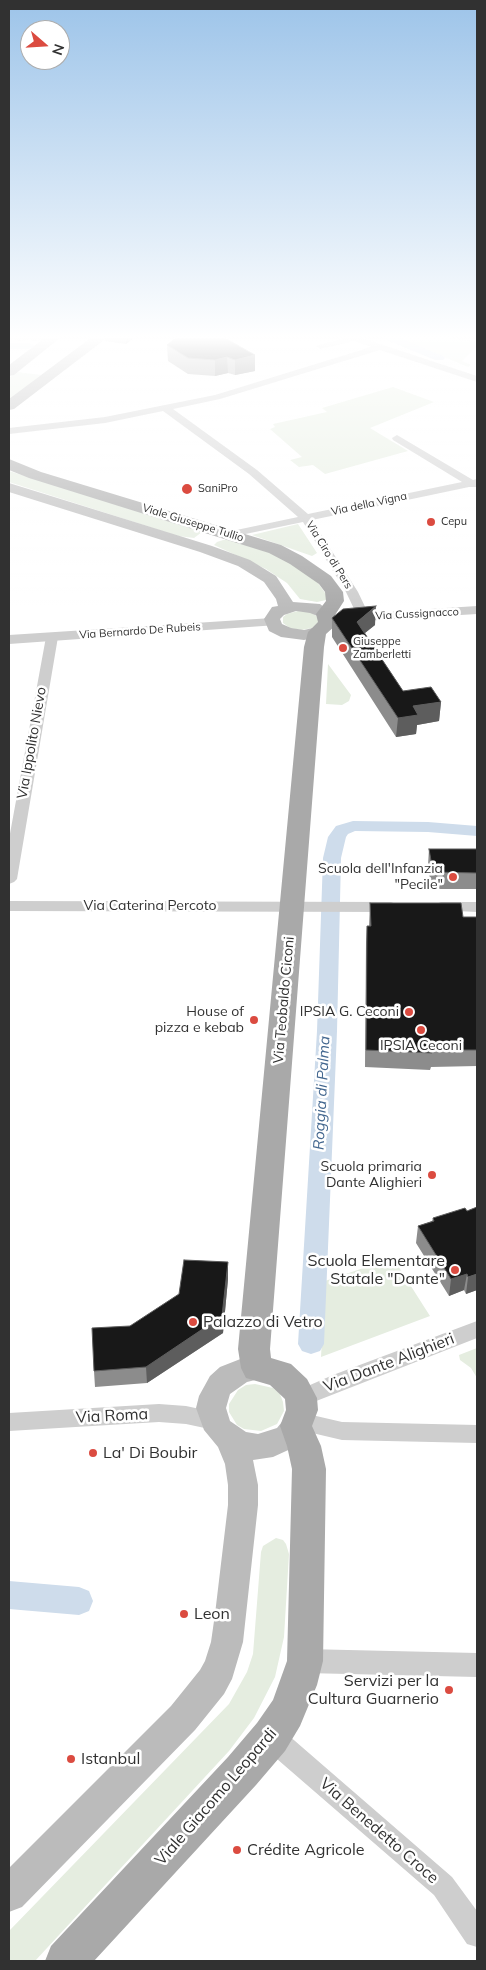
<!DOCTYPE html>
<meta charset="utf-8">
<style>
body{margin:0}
#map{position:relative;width:486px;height:1970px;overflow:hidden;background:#fff;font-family:Mulish,sans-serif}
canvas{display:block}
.frame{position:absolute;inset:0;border:10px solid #313131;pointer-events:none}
.north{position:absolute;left:20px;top:20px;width:50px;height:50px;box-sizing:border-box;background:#fff;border:1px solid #adadad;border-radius:50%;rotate:109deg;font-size:14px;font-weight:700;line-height:20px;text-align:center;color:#313131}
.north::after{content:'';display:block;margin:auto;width:18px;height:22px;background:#db4b40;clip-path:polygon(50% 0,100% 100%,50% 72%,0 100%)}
</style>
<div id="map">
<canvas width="486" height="1970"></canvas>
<div class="frame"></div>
<div class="north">N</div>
</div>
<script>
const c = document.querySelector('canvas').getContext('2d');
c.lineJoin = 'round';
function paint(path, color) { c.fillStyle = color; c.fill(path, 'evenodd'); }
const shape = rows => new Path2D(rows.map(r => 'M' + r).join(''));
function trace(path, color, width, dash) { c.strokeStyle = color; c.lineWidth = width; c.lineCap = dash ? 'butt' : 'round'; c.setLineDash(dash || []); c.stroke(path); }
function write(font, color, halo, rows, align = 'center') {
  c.font = font + ' Mulish,sans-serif'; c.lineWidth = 5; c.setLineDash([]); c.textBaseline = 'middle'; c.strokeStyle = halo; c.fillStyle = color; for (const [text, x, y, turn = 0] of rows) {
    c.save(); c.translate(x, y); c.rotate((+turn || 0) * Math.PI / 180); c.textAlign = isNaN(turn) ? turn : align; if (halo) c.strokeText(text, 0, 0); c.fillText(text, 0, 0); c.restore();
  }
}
const green = shape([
 [396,337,446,337,477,342,477,346,462,361,471,365,468,367],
 [17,372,41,375,9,400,9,378],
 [393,387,434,402,370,428,408,451,325,474,313,465,299,467,290,460,302,457,270,429,275,427,273,424,327,412,322,408],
 [9,471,201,530,202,532,194,538,178,536,9,482],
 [298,524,317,553,312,556,252,535],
 [223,540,230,540,268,551,313,576,328,597,326,600,317,602,300,599,287,583,266,569,214,545,217,542],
 [298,611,310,612,318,617,320,621,312,628,301,630,290,628,283,623,283,617,287,614],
 [328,664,351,695,349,701,342,705,326,704],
 [393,1258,430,1316,321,1357,325,1281],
 [477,1348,477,1378,471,1368,460,1360,459,1355],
 [255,1384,273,1388,280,1394,283,1402,284,1411,277,1424,261,1431,244,1429,237,1425,229,1412,229,1404,238,1390,246,1385],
 [276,1538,283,1540,286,1544,289,1554,284,1637,275,1677,254,1718,229,1751,35,1961,9,1961,9,1931,229,1704,247,1672,253,1654,261,1552,263,1546]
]);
const canal = shape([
 [383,337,397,337,443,356,445,358,443,360,435,360,384,339,383,337],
 [9,343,29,343,35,346,29,349,9,349,9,343],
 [353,821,428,822,477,826,477,836,428,832,355,831,348,834,346,837,341,858,337,1031,324,1344,320,1351,311,1354,302,1351,298,1344,317,1031,323,858,328,837,336,826,353,821],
 [9,1581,79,1587,89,1591,93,1601,89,1611,79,1615,9,1609,9,1581]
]);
const minor = shape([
 [9,337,57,337,57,338,53,341,9,340,9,337],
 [347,337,359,337,477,376,477,382,380,350,220,399,173,409,257,470,308,514,462,482,393,440,392,438,397,435,473,480,477,479,477,487,469,487,312,520,358,592,368,613,477,606,477,614,364,621,351,620,349,617,351,614,356,613,346,592,303,522,231,537,227,536,225,534,227,532,298,517,249,474,163,411,105,423,9,434,9,428,105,417,215,395,371,347,354,341,320,349,316,346,347,337],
 [52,633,58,637,17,879,14,882,9,884,9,839,46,637,52,633],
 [9,901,391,902,396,904,399,907,396,910,391,912,9,911,9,901],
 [441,902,477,902,477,912,436,910,433,907,436,904,441,902],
 [477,1321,477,1338,301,1407,294,1404,291,1398,294,1392,333,1375,477,1321],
 [159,1404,186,1406,214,1412,222,1414,225,1421,222,1428,214,1430,186,1424,159,1422,9,1431,9,1413,159,1404],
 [299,1412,342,1422,477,1425,477,1443,342,1440,291,1428,288,1421,291,1414,299,1412],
 [305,1649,477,1653,477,1677,305,1673,297,1669,293,1661,297,1653,305,1649],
 [271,1725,280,1728,452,1877,477,1911,477,1947,467,1944,434,1895,262,1746,259,1737,262,1728,271,1725]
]);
const tertiary = shape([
 [272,618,277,619,279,622,277,625,9,644,9,635,272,618]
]);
const secondary = shape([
 [9,483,212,546,250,560,276,576,293,602,320,604,333,614,331,618,325,619,310,613,296,611,284,615,280,619,282,624,291,628,304,630,317,627,323,628,325,632,323,636,304,640,281,637,269,631,264,619,272,607,278,606,276,599,264,582,238,566,200,552,9,492,9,483],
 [257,1356,267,1359,271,1368,267,1377,247,1382,230,1394,226,1408,230,1421,246,1432,258,1434,277,1428,286,1417,296,1413,306,1417,311,1426,297,1446,273,1457,253,1460,258,1485,258,1505,243,1642,232,1679,224,1694,195,1730,22,1907,9,1912,9,1868,171,1706,200,1670,205,1661,211,1642,215,1614,228,1505,228,1485,225,1464,218,1447,204,1430,196,1408,199,1396,210,1376,220,1367,243,1358,257,1356]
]);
const primary = shape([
 [46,337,61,337,14,375,9,376,9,365,46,337],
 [92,337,108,337,14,409,9,410,9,399,92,337],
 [9,459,41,472,281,545,302,556,331,576,343,592,344,601,335,615,337,621,336,625,326,634,324,647,270,1349,271,1358,291,1364,307,1379,317,1398,318,1410,312,1426,321,1446,326,1469,323,1661,317,1685,300,1726,285,1751,256,1785,94,1961,45,1961,51,1946,228,1757,257,1723,273,1700,287,1661,292,1469,287,1446,280,1426,286,1410,285,1399,270,1385,246,1378,241,1368,238,1349,304,647,308,632,318,622,316,614,326,601,325,592,319,584,290,564,269,553,29,478,9,470,9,459]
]);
const wall = shape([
 [105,337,135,337,126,344,105,341],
 [167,345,255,355,255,371,235,375,228,373,215,376,188,374,168,361],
 [332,618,375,625,365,633,403,691,441,702,439,721,417,725,416,734,396,737,332,637],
 [429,849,477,849,477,889,431,889,428,865],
 [370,903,463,917,477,917,477,1066,431,1067,430,1070,365,1067,366,942,367,926,369,926],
 [477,1207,477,1290,466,1294,464,1290,449,1296,416,1243,418,1226,432,1221,433,1218,467,1211],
 [228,1279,223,1333,147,1383,95,1387,94,1371,130,1326]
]);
const shadedWall = shape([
 [126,337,135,337,126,344],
 [255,355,255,371,235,375,235,360],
 [227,357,228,373,215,376,215,360],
 [376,606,375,625,356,640,357,622],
 [441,702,439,721,417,725,416,734,396,737,398,718,413,706],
 [228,1262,228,1279,223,1333,147,1383,146,1367],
 [467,1274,464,1290,449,1296,451,1279],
 [477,1274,477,1290,466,1294,468,1277]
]);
const building = shape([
 [177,337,223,337,255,355,235,360,227,357,215,360,188,358,167,345,177,337],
 [376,606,357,622,403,691,431,687,441,702,413,706,418,715,398,718,332,618,343,609,376,606],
 [429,849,477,849,477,873,433,872,429,849],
 [370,903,461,903,463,917,477,917,477,1050,433,1050,432,1053,366,1050,367,926,371,926,370,903],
 [477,1207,477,1274,468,1277,467,1274,451,1279,418,1226,434,1221,433,1218,465,1208,467,1211,477,1207],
 [184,1260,228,1262,222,1316,146,1367,94,1371,92,1328,130,1326,179,1294,184,1260]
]);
const markers = [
 [187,489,6,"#db4b40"],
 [431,522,5,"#db4b40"],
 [343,648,5,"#db4b40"],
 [453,877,5,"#db4b40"],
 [409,1012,5,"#db4b40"],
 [254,1020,5,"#db4b40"],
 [421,1030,5,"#db4b40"],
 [432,1175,5,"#db4b40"],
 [455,1270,5,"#db4b40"],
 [193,1322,5,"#db4b40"],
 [93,1453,5,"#db4b40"],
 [184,1614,5,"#db4b40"],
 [449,1690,5,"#db4b40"],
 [71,1759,5,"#db4b40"],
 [237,1850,5,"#db4b40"]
];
const farPoinames = [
 ["SaniPro",198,489],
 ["Cepu",441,522],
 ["Giuseppe",353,642],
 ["Zamberletti",353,655]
];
const farStreetnames = [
 ["Via della Vigna",369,504,-12],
 ["Viale Giuseppe Tullio",193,523,17],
 ["Via Ciro di Pers",329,555,58],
 ["Via Cussignacco",417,614,-3],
 ["Via Bernardo De Rubeis",140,631,-4]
];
const streetNames = [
 ["Via Ippolito Nievo",32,743,-80],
 ["Via Caterina Percoto",150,906],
 ["Via Teobaldo Ciconi",284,1000,-85]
];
const poiNames = [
 ["Scuola dell'Infanzia",443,869],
 ["\"Pecile\"",443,885],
 ["House of",244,1012],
 ["pizza e kebab",244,1028],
 ["IPSIA G. Ceconi",399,1012],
 ["IPSIA Ceconi",421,1046,"center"],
 ["Scuola primaria",422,1167],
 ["Dante Alighieri",422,1183]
];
const waterNames = [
 ["Roggia di Palma",322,1093,-87]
];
const nearPoinames = [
 ["Scuola Elementare",445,1261,"right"],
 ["Statale \"Dante\"",445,1279,"right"],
 ["Palazzo di Vetro",203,1322],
 ["La' Di Boubir",103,1453],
 ["Leon",194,1614],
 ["Servizi per la",439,1681,"right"],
 ["Cultura Guarnerio",439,1699,"right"],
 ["Istanbul",81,1759],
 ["Crédite Agricole",247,1850]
];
const nearStreetnames = [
 ["Via Dante Alighieri",389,1363,-21],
 ["Via Roma",112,1416,-3],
 ["Viale Giacomo Leopardi",216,1797,-49],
 ["Via Benedetto Croce",379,1831,41]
];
paint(green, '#e5ede0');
paint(canal, '#cedceb');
paint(minor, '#cecece');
paint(tertiary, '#cecece');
paint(secondary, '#bbb');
paint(primary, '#a9a9a9');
paint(wall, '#8c8c8c');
paint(shadedWall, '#5d5d5d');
paint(building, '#181818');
trace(building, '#5d5d5d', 1);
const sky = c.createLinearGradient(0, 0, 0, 613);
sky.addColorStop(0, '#9dc4e9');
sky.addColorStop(0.55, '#fff');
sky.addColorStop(1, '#ffffff00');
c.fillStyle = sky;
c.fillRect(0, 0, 486, 613);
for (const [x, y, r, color] of markers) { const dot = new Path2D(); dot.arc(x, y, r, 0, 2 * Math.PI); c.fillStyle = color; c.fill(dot); trace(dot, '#fff', 2); }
write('11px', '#313131', '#fff', farPoinames, 'left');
write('11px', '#313131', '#fff', farStreetnames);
write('14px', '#313131', '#fff', streetNames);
write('14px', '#313131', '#fff', poiNames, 'right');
write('italic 15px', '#43678f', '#fff', waterNames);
write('16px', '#313131', '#fff', nearPoinames, 'left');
write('16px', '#313131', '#fff', nearStreetnames);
</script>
